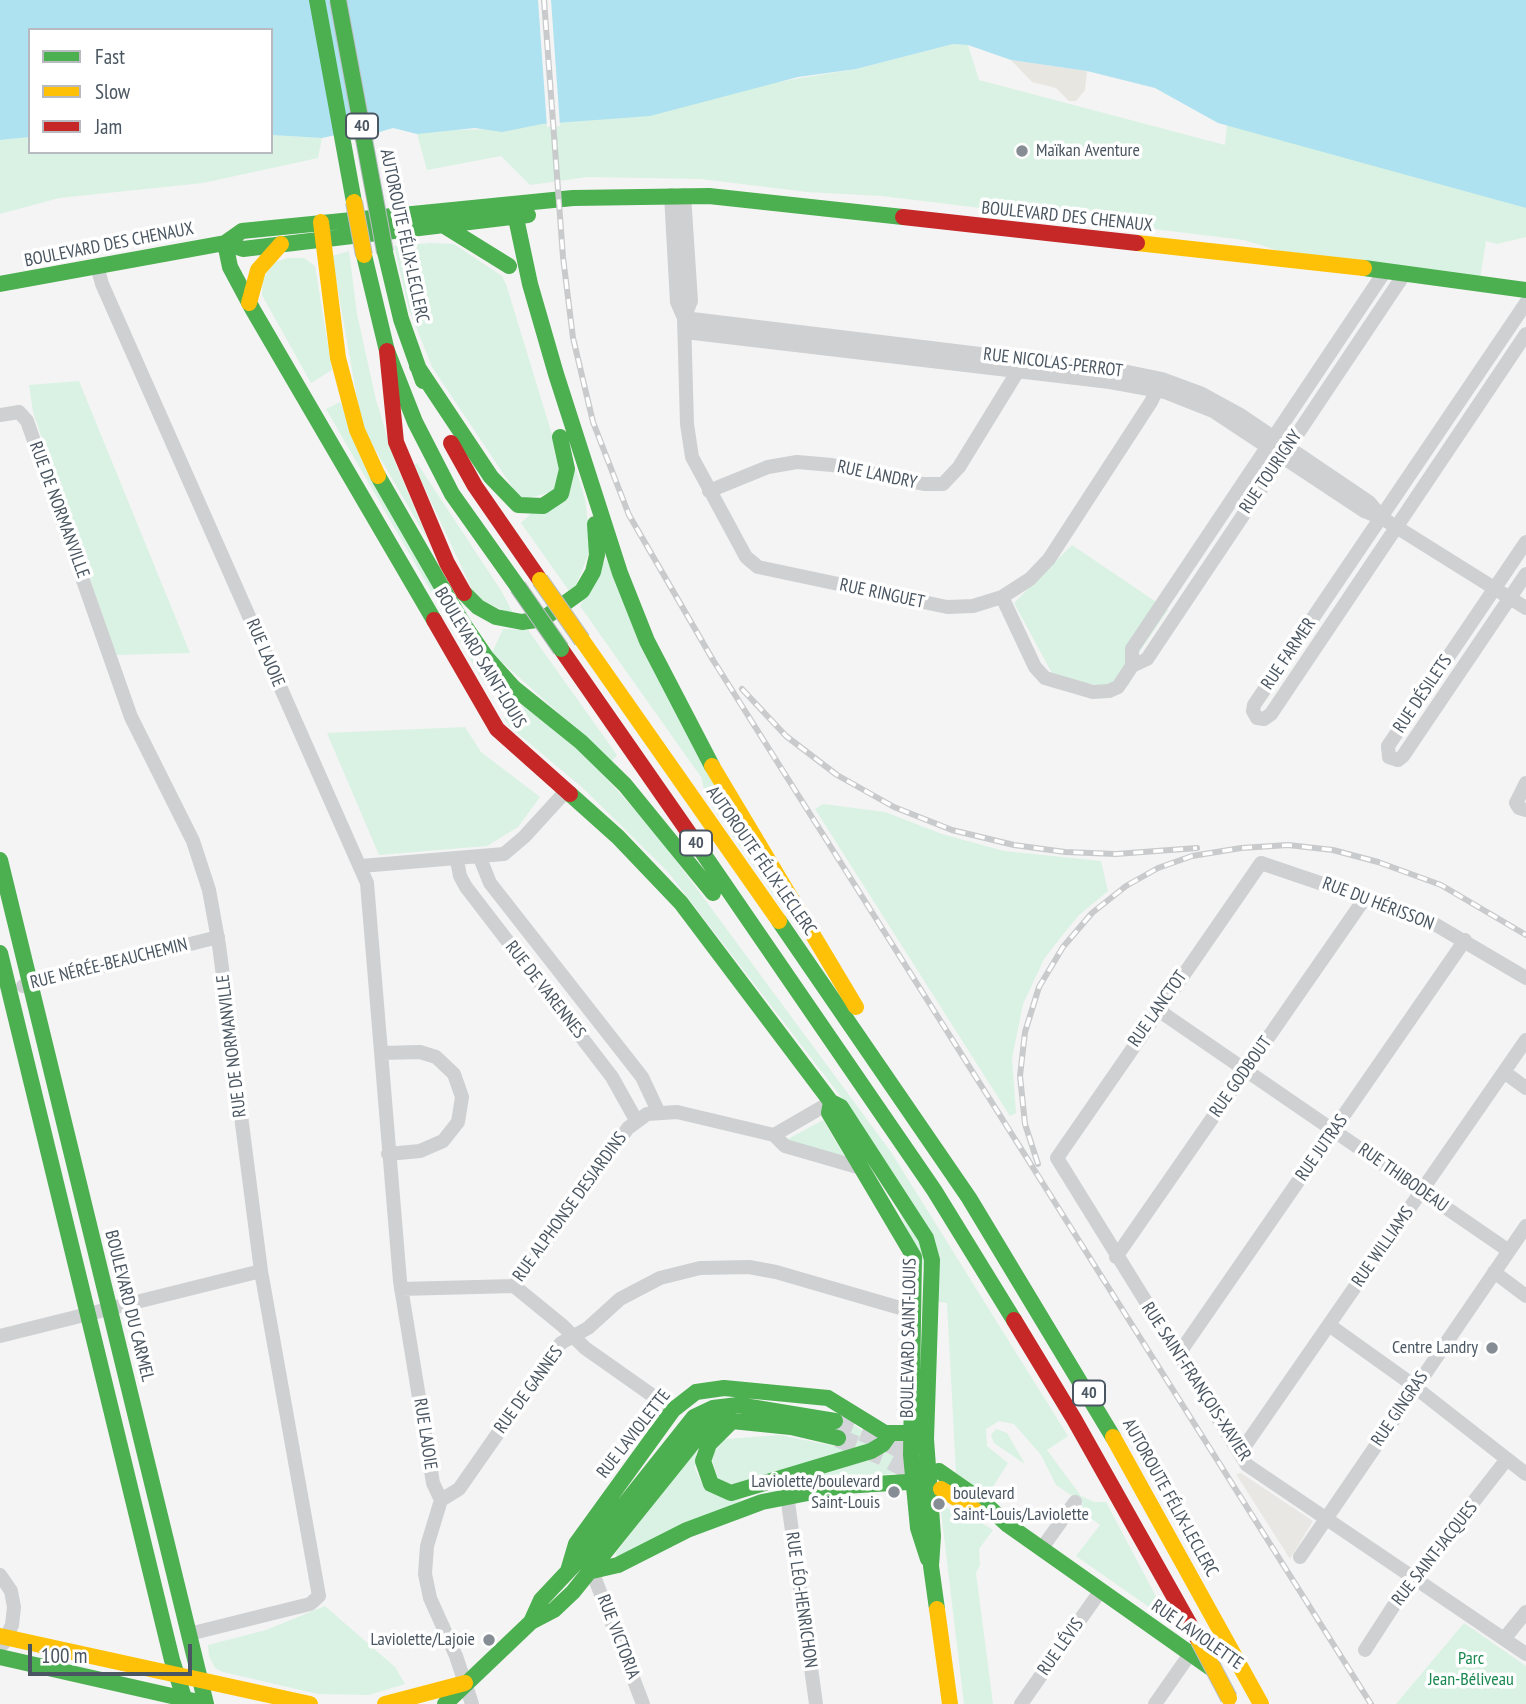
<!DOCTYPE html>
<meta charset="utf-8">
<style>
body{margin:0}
#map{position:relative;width:1526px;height:1704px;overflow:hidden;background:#f4f4f4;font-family:"PT Sans Narrow",sans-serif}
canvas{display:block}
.legend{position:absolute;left:28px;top:28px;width:245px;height:126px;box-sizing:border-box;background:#fff;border:2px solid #b7bbc0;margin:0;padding:9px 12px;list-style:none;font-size:21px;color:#4a5661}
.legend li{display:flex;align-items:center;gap:14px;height:35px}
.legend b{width:35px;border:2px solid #b7bbc0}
.scale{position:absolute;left:28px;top:1644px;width:164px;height:32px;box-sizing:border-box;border:4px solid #4a5661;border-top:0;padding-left:9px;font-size:21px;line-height:24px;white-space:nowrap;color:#4a5661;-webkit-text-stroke:5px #fff;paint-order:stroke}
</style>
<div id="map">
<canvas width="1526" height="1704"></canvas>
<ul class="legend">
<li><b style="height:9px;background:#4caf50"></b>Fast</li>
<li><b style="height:9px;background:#ffc107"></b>Slow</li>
<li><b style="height:9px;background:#c62828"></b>Jam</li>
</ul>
<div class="scale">100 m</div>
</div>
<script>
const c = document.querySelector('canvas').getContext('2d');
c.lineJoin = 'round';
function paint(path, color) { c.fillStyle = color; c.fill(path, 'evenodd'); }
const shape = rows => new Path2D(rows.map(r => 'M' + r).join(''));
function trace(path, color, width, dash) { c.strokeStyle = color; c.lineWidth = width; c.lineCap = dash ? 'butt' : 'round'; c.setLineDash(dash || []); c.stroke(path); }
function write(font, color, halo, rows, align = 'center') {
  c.font = font + ' "PT Sans Narrow",sans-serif'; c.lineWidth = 7; c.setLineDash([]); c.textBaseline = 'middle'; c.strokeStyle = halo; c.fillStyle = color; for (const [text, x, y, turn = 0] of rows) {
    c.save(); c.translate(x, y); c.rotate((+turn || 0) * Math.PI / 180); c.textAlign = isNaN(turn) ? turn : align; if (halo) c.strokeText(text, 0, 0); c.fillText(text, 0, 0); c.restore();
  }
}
const commercial = shape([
 [1241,1473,1313,1521,1290,1559,1236,1474]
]);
const green = shape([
 [953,44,968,45,979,80,1225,145,1227,124,1526,208,1526,237,1497,244,1486,241,1480,279,1337,269,1244,240,882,196,807,192,701,179,587,177,530,185,501,156,427,170,417,134,426,131,490,129,856,69],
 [271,135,322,138,318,158,203,183,59,198,0,214,0,140,30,137,30,152,271,152],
 [431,243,454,244,502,276,506,284,561,464,555,491,521,500,432,367,409,309,394,246],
 [349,251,357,314,376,400,395,462,429,542,362,427,332,256],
 [288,258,304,258,315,266,332,370,311,383,262,295,263,278,275,262],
 [79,381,190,653,116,655,33,412,29,385],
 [340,402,489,675,484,683,326,409],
 [417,463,502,592,514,615,476,598,414,465],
 [576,470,585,499,591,548,572,595,521,523],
 [1072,545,1168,610,1123,676,1130,684,1118,689,1054,677,1014,603],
 [606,559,781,906,706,797,701,777,580,606],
 [503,629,528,630,617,755,612,761,492,653],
 [521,705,580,749,658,836,891,1152,1068,1436,1047,1450,1081,1496,1094,1502,1106,1502,1169,1621,1076,1556,1100,1525,1080,1510,1083,1503,1056,1485,1041,1455,1014,1424,999,1421,986,1429,987,1446,1008,1463,987,1496,956,1473,947,1303,938,1302,862,1124,668,872,584,789,510,727,504,718],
 [465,727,481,752,540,797,518,827,487,846,379,855,327,733],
 [823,804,885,812,942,834,1004,851,1101,861,1108,891,1078,916,1061,937,1044,959,1023,1004,1012,1058,1016,1113,1010,1116,815,809],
 [823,1120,843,1154,844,1156,789,1141,788,1139],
 [835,1413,869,1435,871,1443,739,1486,719,1482,711,1456,725,1439,780,1435,839,1447],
 [996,1429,1007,1433,1025,1464,994,1443,991,1435],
 [902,1444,903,1467,898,1473,804,1484,766,1493,870,1459],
 [697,1446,695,1469,703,1485,742,1500,618,1557,615,1554],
 [940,1503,962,1518,966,1513,993,1530,979,1549,980,1565,976,1573,993,1704,964,1704],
 [325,1606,395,1667,405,1684,369,1695,318,1694,223,1672,215,1668,209,1656,208,1645,266,1630],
 [1464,1623,1526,1666,1526,1704,1396,1704]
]);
const sand = shape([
 [1011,60,1087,71,1085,90,1076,101,1069,101,1056,88,1032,82]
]);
const water = shape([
 [0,0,1526,0,1526,208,1218,123,1155,88,1087,71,1011,60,968,45,953,44,856,69,798,77,650,116,542,124,502,132,475,128,417,134,393,128,373,134,340,134,322,138,271,135,271,30,30,30,30,137,0,140]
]);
const pier = shape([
 [538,0,551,0,560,126,547,127]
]);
const secondaryTunnel = shape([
 [835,1421,885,1441,923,1461],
 [838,1438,883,1456,925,1479]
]);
const street = shape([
 [671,195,677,302,684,318,687,424,692,457,746,557,758,567,947,607,973,606,1002,597,1030,579,1049,559,1151,402,1162,379],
 [684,195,691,301,684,318],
 [97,266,102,284,367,883,400,1281,433,1483,441,1500,427,1546,425,1574,430,1598,456,1656,472,1704],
 [1526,303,1254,705,1253,711,1257,718,1264,719,1271,714,1526,334],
 [684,318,1128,372,1162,379,1200,393,1242,416,1369,502,1380,515],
 [685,332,1110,382,1165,392,1213,411,1364,511,1382,518,1526,608],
 [0,415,19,412,27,421,131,717,193,841,209,890,219,945,261,1271,319,1596,310,1604,189,1634],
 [709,491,768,467,797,462,832,465,924,484,943,484,959,467,1021,366],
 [1526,542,1388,746,1389,757,1398,760,1403,756,1526,574],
 [1002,597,1035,667,1045,678,1093,692,1109,691,1118,687,1132,666,1147,659,1405,273],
 [1132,666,1132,649,1385,271],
 [1526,783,1516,803,1519,808,1526,810],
 [480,858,490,883,642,1077,658,1111],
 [457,860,460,876,466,887,612,1077,636,1120],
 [361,866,504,854,524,837,567,790],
 [1526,978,1426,919,1261,863,1057,1158,1247,1465,1526,1654],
 [23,986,218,937],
 [1158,1010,1509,1251],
 [381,1053,420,1052,436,1057,454,1074,462,1097,458,1122,443,1141,420,1151,388,1154],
 [1504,1072,1526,1088],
 [774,1135,785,1146,861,1168],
 [1116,1257,1365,898],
 [1494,1272,1526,1296],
 [514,1286,563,1326,585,1348,673,1410],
 [401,1289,514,1286,628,1128,647,1114,677,1112,774,1135,831,1102],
 [1329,1325,1406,1380,1526,1474],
 [0,1336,261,1271],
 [1178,1355,1465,940],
 [1240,1453,1526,1040],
 [787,1495,816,1704],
 [441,1500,459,1489,561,1343,588,1328,620,1299,660,1278,700,1268,749,1267,776,1272,914,1312],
 [1042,1548,1075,1502],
 [1300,1557,1526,1226],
 [592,1571,643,1704],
 [0,1575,11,1591,14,1607,12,1625,3,1644],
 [1504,1639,1526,1612],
 [1365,1650,1400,1596,1507,1459],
 [1021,1704,1101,1590],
 [1155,1704,1190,1654]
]);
const fast = shape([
 [317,0,354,202],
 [513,204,530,284,556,374,620,573,647,641,712,766],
 [446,227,509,266],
 [225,243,230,267,253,310,434,620],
 [225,243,242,231,573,198,709,196,903,217],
 [385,252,401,319,423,381],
 [364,255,387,351,415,422,452,494,518,587],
 [1364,268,1526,290],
 [0,284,225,243,243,249,528,215],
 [417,366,491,477,518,505,543,506,561,494,567,469,560,437],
 [378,476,462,622,486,657,514,688,581,742,625,785,713,893],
 [464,593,478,607,496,617,522,622,543,619,582,591,593,572,597,555,595,524],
 [570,794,618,837,681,903,831,1102,841,1107,926,1238,932,1260,926,1439,933,1536,931,1566,937,1609],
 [698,846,934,1190,1014,1320],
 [0,860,206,1704],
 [779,921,969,1198,1113,1437],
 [0,953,172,1660,186,1704],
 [831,1102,829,1113,914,1257,911,1455,918,1528,928,1559],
 [731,1422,709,1444,703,1461,711,1484,731,1493,871,1451,883,1444,890,1434],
 [939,1471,982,1501,1008,1525,1215,1671],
 [568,1571,576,1544,673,1410,696,1392,724,1388,828,1398,885,1433,922,1433],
 [592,1571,618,1565,687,1530,762,1502,844,1486,923,1481],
 [531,1622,541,1600,589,1549,694,1417,713,1408,738,1405,835,1421],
 [0,1657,194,1701],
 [445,1704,531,1622,554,1610,573,1592,704,1429,715,1423,732,1421,791,1427,838,1438]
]);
const slow = shape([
 [321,222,338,358,357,430,378,476],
 [1137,243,1364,268],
 [249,303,258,270,281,244],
 [582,640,779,921],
 [712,766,856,1007],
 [1113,1437,1261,1704],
 [941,1489,975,1510],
 [937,1609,950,1704],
 [0,1636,310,1704],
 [385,1704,465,1683]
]);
const jam = shape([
 [903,217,1137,243],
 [387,351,396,442,447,563,464,593],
 [451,443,475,486,540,580],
 [434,620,497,729,570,794],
 [561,649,698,846],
 [1014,1320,1074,1419,1199,1641]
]);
const rail = shape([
 [544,0,563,257,573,338,593,422,629,515,713,660,1371,1704],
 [742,689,786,736,837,775,894,807,952,830,1014,845,1065,852,1116,854,1197,848],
 [1038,1164,1025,1124,1020,1076,1025,1032,1039,987,1063,947,1092,913,1126,886,1158,868,1192,856,1241,848,1288,845,1333,850,1378,862,1441,885,1526,935]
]);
const fastBridge = shape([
 [338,0,385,252],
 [518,587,561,649]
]);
const slowBridge = shape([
 [354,202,364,255],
 [540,580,582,640],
 [1199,1641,1229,1698]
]);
const markers = [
 [1022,151,7,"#868d94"],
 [1492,1348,7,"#868d94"],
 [894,1492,7,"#868d94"],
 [939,1504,7,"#868d94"],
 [489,1640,7,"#868d94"]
];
const shields = [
 [362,126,32],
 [696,843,32],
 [1089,1393,32]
];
const shieldNames = [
 ["40",362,126],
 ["40",696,843],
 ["40",1089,1393]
];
const poiNames = [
 ["Maïkan Aventure",1036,151,"left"],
 ["Centre Landry",1478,1348],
 ["Laviolette/boulevard",880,1482],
 ["Saint-Louis",880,1503],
 ["boulevard",953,1494,"left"],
 ["Saint-Louis/Laviolette",953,1515,"left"],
 ["Laviolette/Lajoie",475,1640]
];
const streetNames = [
 ["BOULEVARD DES CHENAUX",1067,217,6],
 ["AUTOROUTE FÉLIX-LECLERC",404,236,78],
 ["BOULEVARD DES CHENAUX",109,245,-11],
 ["RUE NICOLAS-PERROT",1053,363,7],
 ["RUE TOURIGNY",1271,472,-56],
 ["RUE LANDRY",877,475,12],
 ["RUE DE NORMANVILLE",59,510,70],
 ["RUE RINGUET",882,594,12],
 ["RUE LAJOIE",265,653,67],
 ["RUE FARMER",1289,654,-56],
 ["BOULEVARD SAINT-LOUIS",480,658,59],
 ["RUE DÉSILETS",1423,694,-56],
 ["AUTOROUTE FÉLIX-LECLERC",761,861,55],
 ["RUE DU HÉRISSON",1378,904,21],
 ["RUE NÉRÉE-BEAUCHEMIN",109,964,-14],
 ["RUE DE VARENNES",545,990,52],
 ["RUE LANCTOT",1158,1009,-55],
 ["RUE DE NORMANVILLE",232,1046,-97],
 ["RUE GODBOUT",1241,1077,-55],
 ["RUE JUTRAS",1322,1148,-55],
 ["RUE THIBODEAU",1403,1178,35],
 ["RUE ALPHONSE DESJARDINS",570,1207,-54],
 ["RUE WILLIAMS",1383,1247,-55],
 ["BOULEVARD DU CARMEL",129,1306,76],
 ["BOULEVARD SAINT-LOUIS",909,1338,-89],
 ["RUE SAINT-FRANÇOIS-XAVIER",1196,1382,57],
 ["RUE DE GANNES",529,1390,-54],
 ["RUE GINGRAS",1400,1409,-56],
 ["RUE LAJOIE",425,1434,81],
 ["RUE LAVIOLETTE",634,1434,-52],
 ["AUTOROUTE FÉLIX-LECLERC",1170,1498,61],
 ["RUE SAINT-JACQUES",1435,1554,-52],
 ["RUE LÉO-HENRICHON",801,1600,82],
 ["RUE LAVIOLETTE",1197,1635,35],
 ["RUE VICTORIA",618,1637,69],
 ["RUE LÉVIS",1061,1647,-55]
];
const parkNames = [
 ["Parc",1471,1659],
 ["Jean-Béliveau",1471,1680]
];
paint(commercial, '#e8e7e3');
paint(green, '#d9f2e3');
paint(sand, '#e7e6e1');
paint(water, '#aee2f0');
paint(pier, '#f4f4f4');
trace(secondaryTunnel, '#d2d4d7', 19, [19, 10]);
trace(street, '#ced0d2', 14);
trace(fast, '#4caf50', 16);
trace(slow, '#ffc107', 16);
trace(jam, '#c62828', 16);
trace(rail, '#c9cacc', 6);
trace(rail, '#fff', 3.5, [10]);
trace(fastBridge, '#b9bec3', 18, []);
trace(slowBridge, '#b9bec3', 18, []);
trace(fastBridge, '#4caf50', 16);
trace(slowBridge, '#ffc107', 16);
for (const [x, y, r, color] of markers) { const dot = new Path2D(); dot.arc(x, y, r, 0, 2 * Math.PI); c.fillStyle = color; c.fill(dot); trace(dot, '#fff', 2.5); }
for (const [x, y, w] of shields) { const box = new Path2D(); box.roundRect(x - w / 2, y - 12.5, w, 25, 5); c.fillStyle = '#fff'; c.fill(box); trace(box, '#4a5661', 2); }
write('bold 16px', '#4a5661', null, shieldNames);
write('18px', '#4a5661', '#fff', poiNames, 'right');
write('18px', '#4a5661', '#fff', streetNames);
write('18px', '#17864f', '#fff', parkNames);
</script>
